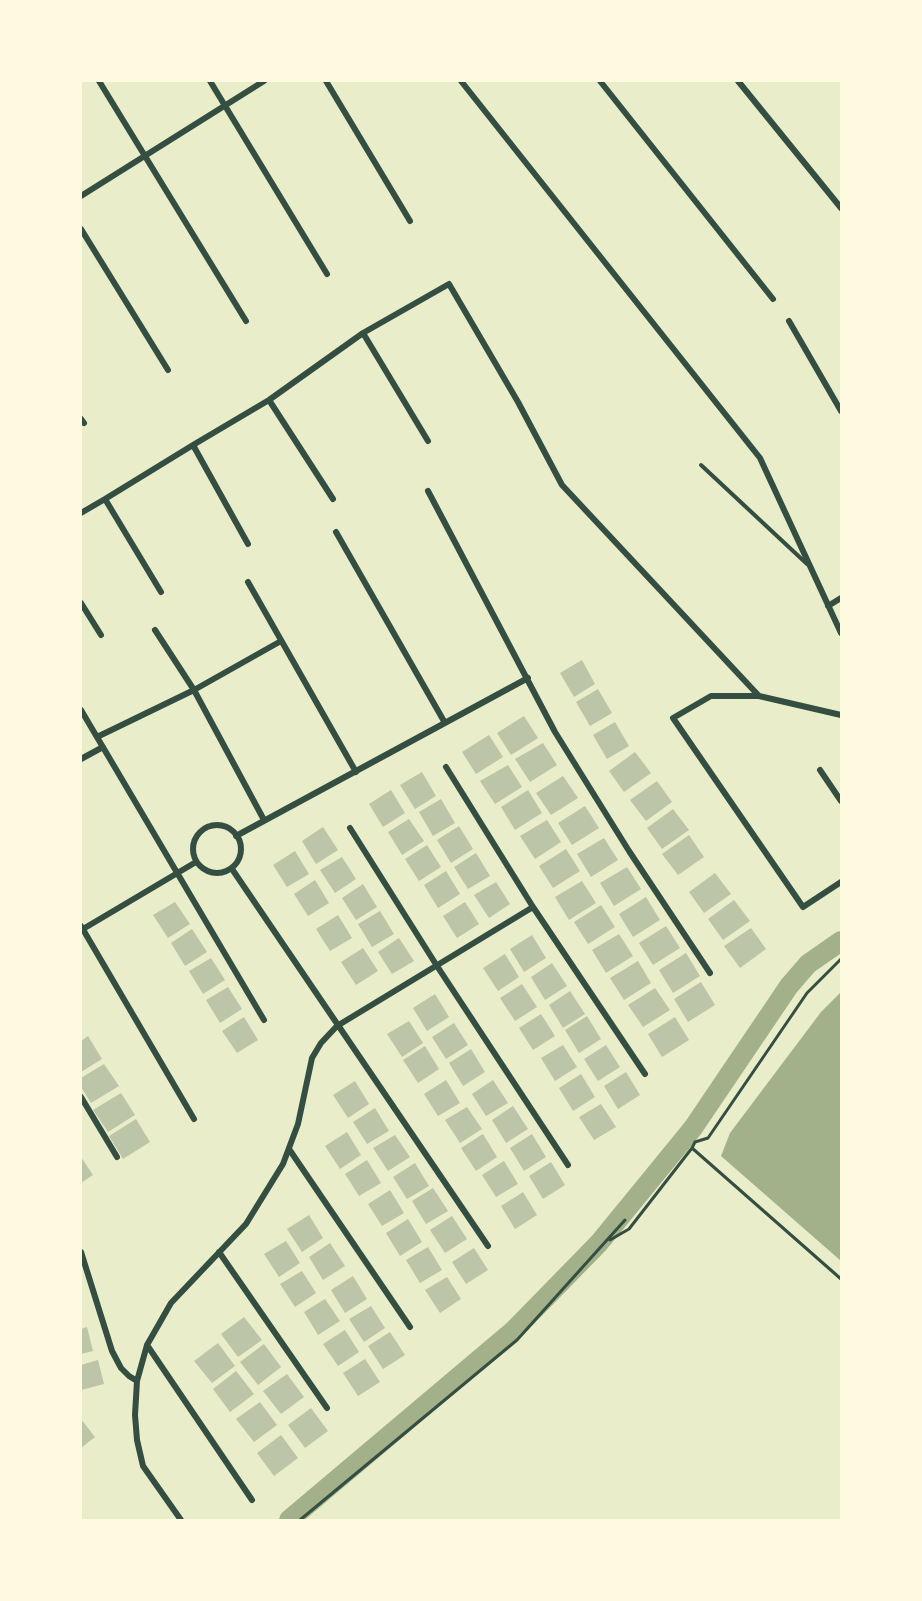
<!DOCTYPE html>
<style>
body{margin:0}
#map{position:relative;width:922px;height:1601px;overflow:hidden;background:#e9edc9;font-family:Spectral,serif}
canvas{display:block}
.frame{position:absolute;inset:0;border:82px solid #fefae0;pointer-events:none}
</style>
<div id="map">
<canvas width="922" height="1601"></canvas>
<div class="frame"></div>
</div>
<script>
const c = document.querySelector('canvas').getContext('2d');
c.lineJoin = 'round';
function paint(path, color) { c.fillStyle = color; c.fill(path, 'evenodd'); }
const shape = rows => new Path2D(rows.map(r => 'M' + r).join(''));
function trace(path, color, width, dash) { c.strokeStyle = color; c.lineWidth = width; c.lineCap = dash ? 'butt' : 'round'; c.setLineDash(dash || []); c.stroke(path); }
const water = shape([
 [841,992,841,1261,721,1156,730,1133,821,1012]
]);
const canal = shape([
 [289,1520,513,1331,599,1243,693,1128,789,986,808,964,841,941]
]);
const building = shape([
 [582,660,595,684,574,697,560,673],
 [598,689,612,713,590,726,576,702],
 [524,716,538,738,511,755,497,733],
 [615,722,629,746,607,759,593,735],
 [489,735,503,757,476,774,462,752],
 [543,743,557,765,530,782,515,759],
 [635,752,651,773,624,792,609,771],
 [508,765,522,787,495,804,480,781],
 [422,772,436,796,415,809,400,785],
 [563,776,578,798,551,815,536,793],
 [657,781,672,802,646,821,630,800],
 [391,790,405,813,383,827,369,804],
 [528,790,542,813,515,830,501,807],
 [441,799,455,823,433,836,419,812],
 [585,806,599,828,572,845,558,823],
 [673,809,689,830,662,849,647,828],
 [409,819,424,841,402,855,388,832],
 [547,820,561,842,535,859,520,836],
 [459,826,473,849,451,863,437,840],
 [323,827,338,850,316,864,302,841],
 [689,835,704,857,678,875,662,854],
 [604,838,618,860,591,877,577,854],
 [427,845,441,867,419,881,405,859],
 [566,849,580,871,553,888,539,866],
 [295,851,309,874,287,887,273,865],
 [476,853,490,876,468,889,454,867],
 [342,857,356,879,335,893,320,870],
 [627,867,641,889,614,906,600,883],
 [446,871,460,894,438,908,424,885],
 [715,873,731,894,704,913,689,892],
 [315,880,329,903,308,916,294,894],
 [582,881,596,903,569,920,555,897],
 [496,882,510,904,489,918,474,895],
 [363,884,377,907,356,920,342,898],
 [646,897,660,920,633,937,619,914],
 [734,900,750,921,723,940,708,919],
 [175,902,190,924,168,938,153,915],
 [465,902,479,924,457,938,443,916],
 [601,905,615,927,588,944,574,922],
 [380,911,394,934,372,947,358,924],
 [338,915,352,938,330,951,316,929],
 [666,926,680,948,653,965,639,943],
 [751,928,766,949,740,968,724,946],
 [192,929,207,952,185,966,171,943],
 [619,934,633,956,606,973,592,950],
 [532,935,546,958,524,972,510,949],
 [399,938,414,961,392,974,378,952],
 [363,948,378,971,356,985,341,962],
 [686,953,700,976,673,993,659,970],
 [505,954,519,977,498,991,483,968],
 [211,958,225,980,203,994,189,971],
 [638,961,651,983,624,1000,610,978],
 [552,963,567,986,545,1000,531,977],
 [701,982,715,1005,688,1022,674,999],
 [522,984,537,1007,515,1021,500,998],
 [228,987,242,1009,220,1023,206,1000],
 [655,988,670,1010,643,1027,628,1005],
 [570,991,585,1014,563,1028,549,1005],
 [435,994,449,1017,427,1031,413,1008],
 [541,1014,555,1036,533,1050,519,1028],
 [587,1016,601,1039,579,1053,565,1030],
 [244,1017,258,1040,237,1053,222,1031],
 [675,1017,689,1040,662,1057,648,1034],
 [409,1021,423,1043,402,1057,387,1034],
 [454,1023,468,1045,446,1059,432,1037],
 [88,1036,102,1059,81,1072,81,1041],
 [563,1045,577,1067,555,1081,541,1058],
 [606,1045,620,1067,598,1081,584,1059],
 [425,1046,439,1069,418,1083,403,1060],
 [471,1049,485,1072,463,1086,449,1063],
 [104,1064,119,1086,91,1103,81,1087,81,1078],
 [626,1072,640,1095,618,1109,604,1086],
 [581,1074,595,1097,573,1111,559,1088],
 [446,1080,460,1103,438,1116,424,1094],
 [493,1080,508,1103,486,1116,472,1094],
 [355,1081,369,1104,348,1118,333,1095],
 [121,1093,135,1115,108,1132,93,1110],
 [601,1104,616,1127,594,1140,579,1117],
 [513,1106,528,1129,506,1143,492,1120],
 [467,1107,482,1129,460,1143,445,1120],
 [375,1108,389,1131,367,1144,353,1122],
 [136,1119,150,1142,123,1159,109,1136],
 [347,1132,361,1155,340,1169,325,1146],
 [483,1134,497,1157,476,1171,461,1148],
 [532,1134,546,1157,524,1171,510,1148],
 [395,1135,410,1157,388,1171,373,1148],
 [81,1157,93,1175,81,1183],
 [367,1160,381,1183,359,1196,345,1174],
 [504,1161,518,1184,496,1197,482,1175],
 [551,1162,565,1185,543,1199,529,1176],
 [415,1163,429,1186,407,1199,393,1177],
 [433,1188,448,1211,426,1224,412,1201],
 [390,1190,404,1213,382,1226,368,1204],
 [523,1192,537,1215,515,1229,501,1206],
 [309,1215,323,1238,302,1252,287,1229],
 [452,1216,467,1239,445,1253,430,1230],
 [408,1219,422,1242,400,1256,386,1233],
 [286,1241,300,1263,279,1277,264,1254],
 [330,1243,345,1266,323,1280,309,1257],
 [428,1247,442,1270,420,1283,406,1260],
 [474,1248,488,1270,466,1284,452,1262],
 [302,1271,316,1293,295,1307,280,1284],
 [353,1276,367,1299,345,1313,331,1290],
 [447,1277,461,1299,440,1313,425,1290],
 [325,1299,340,1321,318,1335,304,1312],
 [371,1306,385,1328,364,1342,349,1319],
 [244,1317,262,1340,238,1357,221,1334],
 [87,1327,93,1351,81,1354,81,1329],
 [345,1330,359,1352,338,1366,323,1344],
 [390,1332,405,1355,383,1369,368,1346],
 [218,1343,235,1366,212,1383,194,1361],
 [264,1344,281,1367,258,1385,240,1362],
 [365,1359,380,1382,358,1396,343,1373],
 [98,1360,104,1384,81,1390,81,1365],
 [236,1371,254,1394,230,1412,213,1389],
 [287,1374,304,1397,281,1414,263,1391],
 [260,1402,277,1425,254,1442,236,1419],
 [311,1408,328,1431,305,1448,288,1425],
 [81,1419,95,1437,81,1448],
 [281,1435,298,1458,274,1476,257,1453]
]);
const path = shape([
 [692,1148,695,1142,708,1138,807,993,841,959],
 [610,1240,629,1229,692,1148,841,1279],
 [300,1520,517,1340,625,1220]
]);
const service = shape([
 [701,465,807,564]
]);
const minor = shape([
 [99,81,246,321],
 [210,81,327,274],
 [326,81,410,221],
 [461,81,760,458,841,633],
 [600,81,773,299],
 [738,81,841,208],
 [81,196,264,81],
 [81,229,168,370],
 [789,321,841,411],
 [363,333,428,441],
 [269,400,333,499],
 [81,419,84,423],
 [193,445,248,544],
 [428,491,555,732,629,851,710,973],
 [81,513,105,499],
 [336,532,445,723],
 [248,582,356,772],
 [161,592,105,499,193,445,269,400,363,333,449,284,518,402,562,485,759,696,841,715],
 [81,603,101,635],
 [828,606,841,598],
 [155,630,194,690,264,820],
 [759,696,711,696,673,718,803,907,841,882],
 [81,710,264,1020],
 [97,737,194,690,281,641],
 [81,759,103,747],
 [446,767,533,907,645,1074],
 [820,770,841,801],
 '193 849a24 24 0 1 1 48 0a24 24 0 1 1-48 0Z',
 [350,828,437,966,568,1165],
 [236,836,528,678],
 [232,869,488,1246],
 [81,926,194,1119],
 [83,929,196,862],
 [81,1097,117,1157],
 [289,1149,410,1327],
 [81,1252,112,1351,121,1368,129,1376,137,1381],
 [219,1252,327,1408],
 [147,1345,252,1500],
 [181,1520,143,1466,137,1440,135,1415,137,1381,147,1345,171,1303,246,1224,283,1164,298,1124,312,1058,321,1043,337,1026,533,907]
]);
paint(water, '#a3b18a');
trace(canal, '#a3b18a', 20);
paint(building, '#bcc5a7');
trace(path, '#344e41', 3);
trace(service, '#344e41', 4);
trace(minor, '#344e41', 6);
</script>
